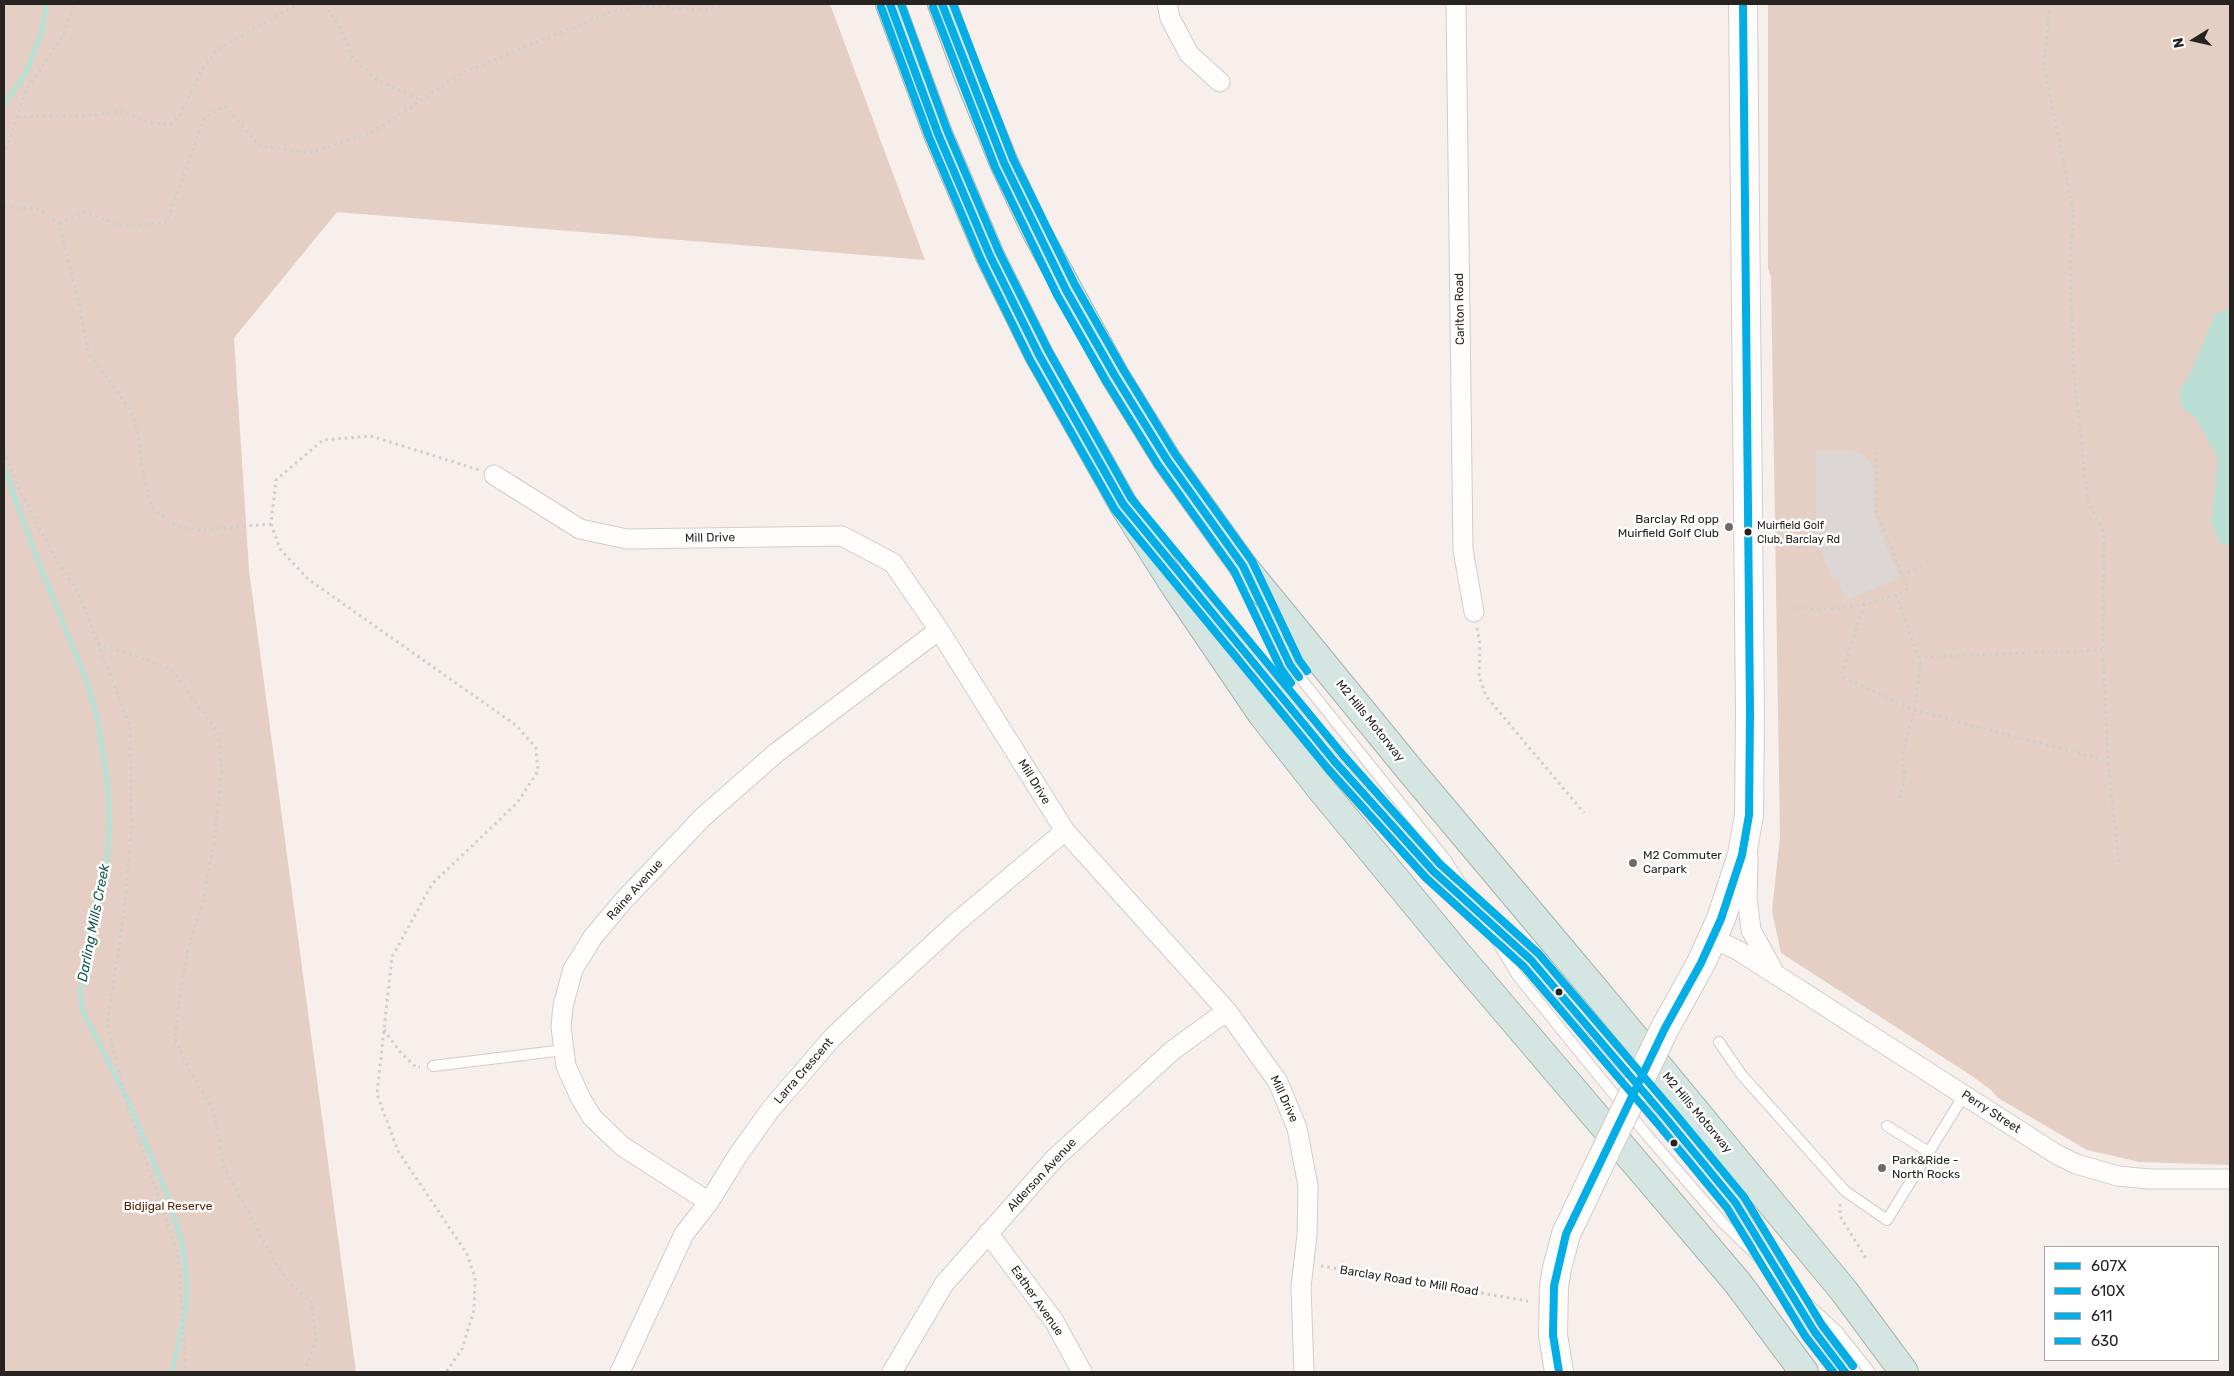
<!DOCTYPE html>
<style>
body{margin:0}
#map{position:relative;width:2234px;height:1376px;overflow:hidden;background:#f6efec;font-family:Rubik,sans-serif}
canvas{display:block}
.frame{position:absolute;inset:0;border:5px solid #272321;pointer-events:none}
.legend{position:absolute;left:2044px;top:1246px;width:175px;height:115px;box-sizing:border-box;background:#fff;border:1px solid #a9a7a6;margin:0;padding:6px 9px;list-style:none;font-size:15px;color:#272321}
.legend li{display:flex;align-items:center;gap:10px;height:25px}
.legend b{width:25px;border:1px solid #a9a7a6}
.north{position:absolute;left:2169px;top:15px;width:50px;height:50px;-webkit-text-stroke:4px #fff;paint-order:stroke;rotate:260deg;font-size:14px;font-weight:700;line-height:20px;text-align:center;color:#272321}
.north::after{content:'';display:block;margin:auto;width:18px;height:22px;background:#272321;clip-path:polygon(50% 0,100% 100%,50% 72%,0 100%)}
</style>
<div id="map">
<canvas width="2234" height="1376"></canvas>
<div class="frame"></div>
<ul class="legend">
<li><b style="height:6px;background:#02aee5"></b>607X</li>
<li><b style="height:6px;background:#02aee5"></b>610X</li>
<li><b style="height:6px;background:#02aee5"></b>611</li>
<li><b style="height:6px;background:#02aee5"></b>630</li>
</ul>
<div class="north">N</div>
</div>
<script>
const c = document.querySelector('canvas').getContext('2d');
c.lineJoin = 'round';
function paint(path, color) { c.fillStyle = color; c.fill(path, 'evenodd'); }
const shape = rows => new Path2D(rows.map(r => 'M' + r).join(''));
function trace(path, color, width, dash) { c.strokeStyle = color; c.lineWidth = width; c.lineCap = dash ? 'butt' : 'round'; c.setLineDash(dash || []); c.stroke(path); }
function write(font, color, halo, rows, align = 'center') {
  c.font = font + ' Rubik,sans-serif'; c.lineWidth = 5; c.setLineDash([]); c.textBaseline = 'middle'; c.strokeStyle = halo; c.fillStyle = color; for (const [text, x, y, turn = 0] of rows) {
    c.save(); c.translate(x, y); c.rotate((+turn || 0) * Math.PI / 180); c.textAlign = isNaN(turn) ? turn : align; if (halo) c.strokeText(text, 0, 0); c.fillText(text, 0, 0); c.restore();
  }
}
const green = shape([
 [4,4,830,4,925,260,337,212,234,338,249,570,356,1372,4,1372],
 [1768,4,2230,4,2230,1165,2140,1162,2087,1150,1998,1098,1991,1090,1972,1076,1781,953,1772,911,1780,837,1771,277,1768,268]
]);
const water = shape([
 [2230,252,2230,544,2221,545,2211,522,2218,459,2196,418,2182,408,2179,391,2190,374,2215,314,2228,310]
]);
const stream = shape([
 [4,104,25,75,42,31,46,4],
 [4,468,38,561,87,682,98,721,108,788,109,835,105,873,80,990,83,1012,129,1103,169,1200,182,1242,187,1283,186,1307,172,1372]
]);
const building = shape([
 [1816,451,1853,451,1865,456,1870,462,1874,470,1874,515,1899,578,1846,600,1838,579,1833,581,1816,538]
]);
const path = shape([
 [325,4,344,35,352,57,377,80,421,100],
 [2048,4,2049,11,2044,66,2074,214,2070,257,2074,376,2088,502,2104,532,2103,650,2108,761,2119,865],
 [17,117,94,115,122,111,147,122,169,125,181,114,202,69,218,49,298,4],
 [4,155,27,88,64,34,74,4],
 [4,207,36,208,59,223,79,304,88,352,129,408,138,433,143,474,153,510,176,525,199,530,271,524,276,480,323,440,371,436,479,470],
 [59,223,86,212,121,226,167,222,204,118,225,106,260,146,311,153,375,131,462,73,613,11,645,6,708,10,724,4],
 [4,451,19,489,57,561,79,594,130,726,131,830,124,914,107,1025,128,1108,178,1255,186,1372],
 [271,524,280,549,308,579,517,726,536,748,538,771,517,803,432,884,392,957,377,1094,398,1151,467,1254,475,1278,474,1310,462,1349,446,1372],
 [1902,575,1924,564],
 [1896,595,1921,665,1914,710,1902,757,1905,777,1899,801],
 [1864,604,1841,676,1914,710,2108,761],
 [1798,608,1830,609,1857,606,1896,595,1908,589,1877,512,1877,453],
 [1477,628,1480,643,1479,676,1486,696,1584,813],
 [98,644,150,661,173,671,218,733,222,769,214,842,204,896,188,950,179,1000,175,1039,193,1077,213,1109,225,1169,278,1267,292,1286,311,1301,316,1340,304,1372],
 [1918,657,2103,650],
 [384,1030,401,1053,416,1067,420,1067],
 [1840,1204,1840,1216,1867,1260],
 [1321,1266,1528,1301]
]);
const lane = shape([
 [1192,588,1335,762,1433,871,1531,960,1645,1092,1735,1202,1814,1331,1845,1372],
 [1262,606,1290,665,1446,860,1474,904],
 [1487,925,1517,975,1646,1134,1723,1223,1775,1273],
 [1719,1042,1741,1074,1845,1191,1887,1220,1964,1095],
 [433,1066,564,1050],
 [1887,1126,1929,1152],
 [1795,1292,1838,1332,1870,1372]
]);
const street = shape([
 [1167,4,1170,18,1189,54,1220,82],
 [1456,4,1463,550,1474,612],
 [494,475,580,529,627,539,842,536,893,563,939,630,1065,831,1227,1011,1278,1082,1297,1128,1308,1186,1307,1235,1301,1287,1304,1372],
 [1748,858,1747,898,1751,930,1774,972],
 [1712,938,1739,951,2056,1154,2076,1164,2118,1176,2149,1179,2230,1179],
 [709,1202,622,1146,592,1117,581,1099,566,1066,561,1027,563,1006,573,969,593,937,623,901,703,817,776,753,939,630],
 [988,1233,1054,1321,1082,1372],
 [620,1372,684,1234,709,1202,738,1155,771,1109,833,1037,858,1013,957,922,1065,831],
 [892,1372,944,1284,1055,1158,1173,1050,1227,1011]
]);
const secondary = shape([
 [1665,1028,1701,963,1721,919,1742,855,1749,815,1750,713,1743,4],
 [1559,1372,1553,1335,1554,1286,1557,1268,1566,1234,1598,1167]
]);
const highway = shape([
 [890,4,938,134,990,256,1039,355,1123,504,1175,586,1262,714,1321,789,1454,950,1737,1282,1804,1372],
 [942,4,969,77,1004,163,1036,231,1115,376,1167,460,1243,566,1410,770,1595,990,1844,1291,1904,1372]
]);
const secondaryBridge = shape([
 [1598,1167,1665,1028]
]);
const bus1 = shape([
 [890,4,938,134,990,256,1039,355,1123,504,1335,762,1433,871,1531,960,1665,1117,1735,1202,1814,1331,1845,1372],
 [942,4,1004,163,1066,290,1115,376,1167,460,1243,566,1290,665,1299,677]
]);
const bus2 = shape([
 [881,7,929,137,981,260,1030,360,1115,510,1328,769,1426,878,1524,967,1657,1123,1727,1208,1805,1336,1833,1372],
 [933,7,995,167,1057,295,1106,381,1158,465,1234,571,1281,669,1291,683]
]);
const bus3 = shape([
 [901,4,947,130,999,252,1048,350,1131,498,1343,755,1440,864,1539,954,1673,1111,1744,1197,1822,1325,1853,1366],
 [953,4,1013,159,1075,285,1124,371,1175,454,1252,561,1299,660,1307,671]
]);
const bus4 = shape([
 [1559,1372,1553,1335,1554,1286,1566,1234,1665,1028,1701,963,1721,919,1742,855,1749,815,1750,713,1743,4]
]);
const markers = [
 [1729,527,5,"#6f6a68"],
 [1748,532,4.5,"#272321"],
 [1633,863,5,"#6f6a68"],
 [1559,992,4.5,"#272321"],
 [1674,1143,4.5,"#272321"],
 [1882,1168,5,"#6f6a68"]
];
const busNames = [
 ["Muirfield Golf",1757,526],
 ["Club, Barclay Rd",1757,540]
];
const streetNames = [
 ["Carlton Road",1460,309,-91],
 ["Mill Drive",710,538,-1],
 ["M2 Hills Motorway",1370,721,51],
 ["Mill Drive",1034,782,58],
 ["Raine Avenue",635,890,-48],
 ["Larra Crescent",804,1071,-49],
 ["Mill Drive",1284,1099,65],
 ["Perry Street",1991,1112,33],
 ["M2 Hills Motorway",1697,1113,50],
 ["Alderson Avenue",1042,1175,-47],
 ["Barclay Road to Mill Road",1409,1281,9],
 ["Eather Avenue",1037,1301,55]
];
const poiNames = [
 ["Barclay Rd opp",1719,520,"right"],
 ["Muirfield Golf Club",1719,534,"right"],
 ["M2 Commuter",1643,856],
 ["Carpark",1643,870],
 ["Park&Ride -",1892,1161],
 ["North Rocks",1892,1175]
];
const parkNames = [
 ["Bidjigal Reserve",168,1207]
];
const waterNames = [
 ["Darling Mills Creek",94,923,-79]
];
paint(green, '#e5cfc5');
paint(water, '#bbdfd4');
trace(stream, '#bbdfd4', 5.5);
paint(building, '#dcd7d5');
trace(lane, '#d2cdcb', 12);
trace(street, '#d2cdcb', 21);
trace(secondary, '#d2cdcb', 30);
trace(highway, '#a6b5af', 30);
trace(path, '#d0cecd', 3, [2.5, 4]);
trace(lane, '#fefdfc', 10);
trace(street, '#fefdfc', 19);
trace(secondary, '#fefdfc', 28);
trace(highway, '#d5e5e1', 28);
trace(secondaryBridge, '#d2cdcb', 30, []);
trace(secondaryBridge, '#fefdfc', 28);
trace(bus1, '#02aee5', 8);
trace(bus2, '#02aee5', 8);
trace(bus3, '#02aee5', 8);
trace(bus4, '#02aee5', 8);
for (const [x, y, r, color] of markers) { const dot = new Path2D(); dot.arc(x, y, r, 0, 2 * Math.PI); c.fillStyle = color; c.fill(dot); trace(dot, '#fff', 2); }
write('11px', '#272321', '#fff', busNames, 'left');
write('12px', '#272321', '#fff', streetNames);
write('12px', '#272321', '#fff', poiNames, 'left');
write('12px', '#521d00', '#fff', parkNames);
write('italic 14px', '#155b4d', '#fff', waterNames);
</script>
